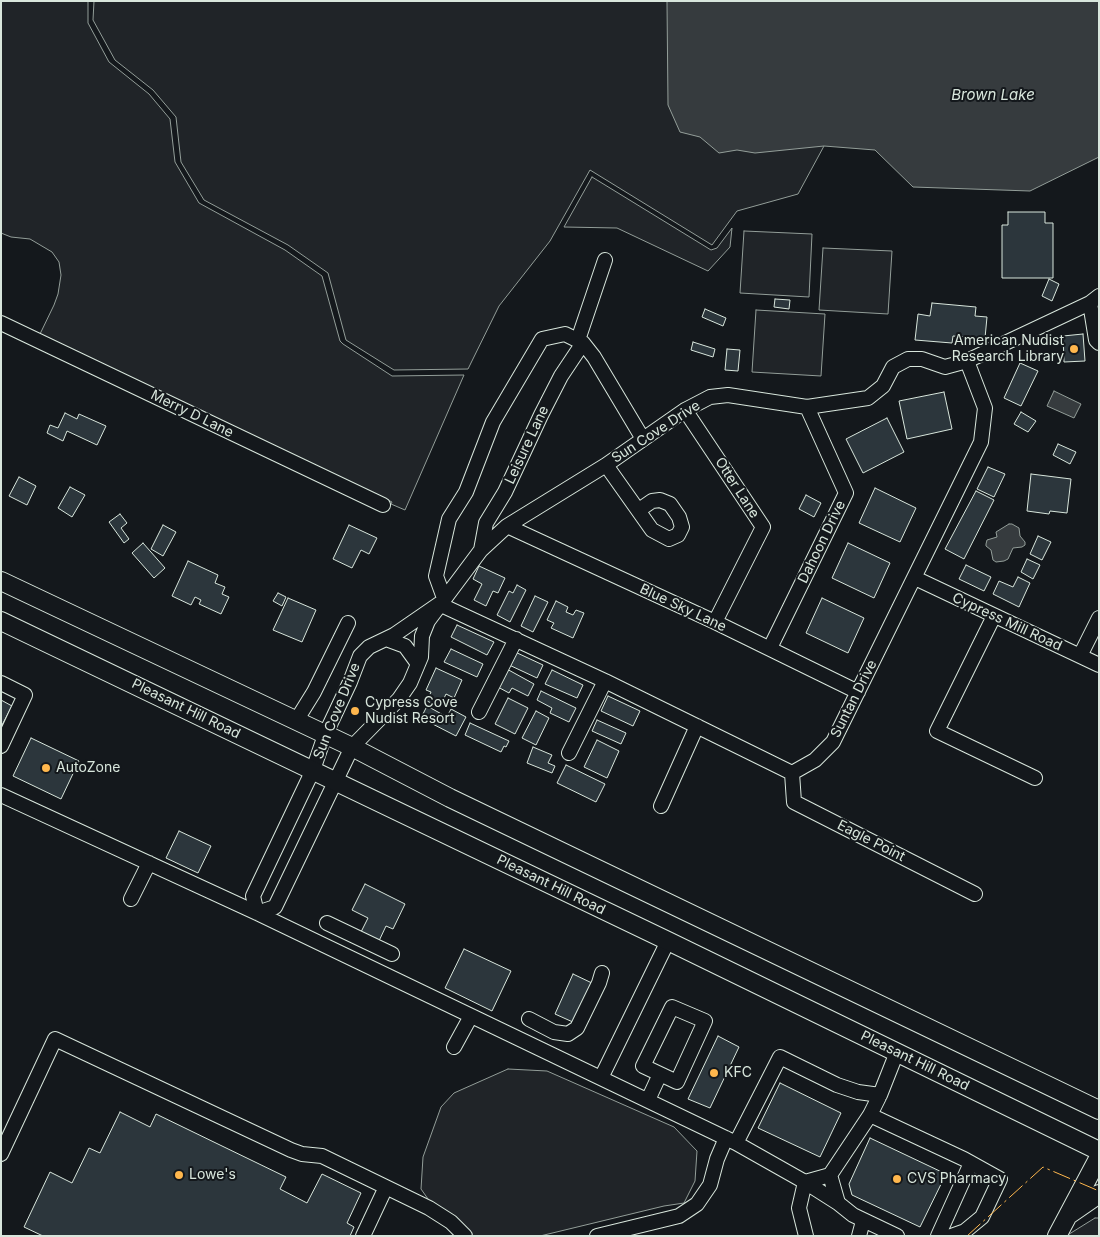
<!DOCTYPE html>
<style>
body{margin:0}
#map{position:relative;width:1100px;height:1237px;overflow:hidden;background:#14181c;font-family:Inter,sans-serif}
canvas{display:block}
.frame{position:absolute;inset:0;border:2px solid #d8e6dc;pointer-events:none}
</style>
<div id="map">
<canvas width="1100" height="1237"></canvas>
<div class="frame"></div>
</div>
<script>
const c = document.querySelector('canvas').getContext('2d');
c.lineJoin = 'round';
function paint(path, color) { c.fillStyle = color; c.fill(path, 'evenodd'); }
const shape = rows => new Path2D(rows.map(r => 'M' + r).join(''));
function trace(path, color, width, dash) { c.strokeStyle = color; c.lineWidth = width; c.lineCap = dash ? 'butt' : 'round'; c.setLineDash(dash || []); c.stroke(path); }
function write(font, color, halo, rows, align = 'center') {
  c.font = font + ' Inter,sans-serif'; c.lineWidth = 4; c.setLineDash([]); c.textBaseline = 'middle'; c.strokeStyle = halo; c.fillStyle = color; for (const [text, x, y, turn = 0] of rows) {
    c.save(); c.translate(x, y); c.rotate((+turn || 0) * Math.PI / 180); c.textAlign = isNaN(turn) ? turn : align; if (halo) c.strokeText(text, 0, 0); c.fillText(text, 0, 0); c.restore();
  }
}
const green = shape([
 [1,1,88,1,88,23,109,62,149,94,170,119,175,162,199,203,285,250,322,276,340,341,343,344,392,376,464,375,405,510,391,504,392,502,40,334,54,305,58,294,61,275,59,262,52,252,30,239,11,237,1,233,1,1],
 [94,1,777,1,824,146,798,194,737,211,712,245,590,170,550,241,499,306,468,369,394,370,346,340,328,273,288,245,204,200,181,162,176,117,153,90,115,60,93,20,94,1],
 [592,177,711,250,717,248,732,228,730,247,708,271,617,228,564,227,592,177],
 [744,231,812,234,809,297,740,293,744,231],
 [823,248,892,251,888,314,819,310,823,248],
 [756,310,825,314,821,376,752,372,756,310],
 [508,1069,547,1071,674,1127,697,1151,695,1181,684,1203,664,1206,540,1236,454,1236,421,1189,423,1157,441,1107,454,1093,508,1069],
 [1095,1218,1099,1218,1099,1236,1066,1236,1095,1218]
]);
const water = shape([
 [667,1,1099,1,1099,157,1030,191,913,187,875,150,824,146,755,153,737,150,719,153,700,137,680,132,668,105,667,1],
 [1054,391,1081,404,1074,418,1047,406,1054,391],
 [1009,524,1012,524,1019,528,1020,536,1025,542,1025,545,1022,547,1013,548,1008,559,1004,561,996,562,993,560,991,550,986,546,986,544,987,540,997,537,996,532,1009,524]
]);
const building = shape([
 [1008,212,1045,212,1045,223,1053,223,1053,278,1002,278,1002,225,1008,225,1008,212],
 [1049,279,1059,284,1052,301,1042,296,1049,279],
 [775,299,790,300,789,309,774,307,775,299],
 [932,303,976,307,975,316,987,317,985,338,953,336,952,343,915,340,918,314,930,316,932,303],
 [705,309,726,318,723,326,702,317,705,309],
 [1083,334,1085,361,1064,362,1063,336,1083,334],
 [693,342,715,349,713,357,691,350,693,342],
 [727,349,740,350,738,371,725,370,727,349],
 [1020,363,1038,371,1021,406,1004,398,1020,363],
 [944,392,952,429,907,439,899,401,944,392],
 [1021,412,1036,421,1028,432,1014,424,1021,412],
 [65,413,77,419,79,414,106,426,97,445,67,431,63,441,47,433,50,425,58,428,65,413],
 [887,418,904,452,863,473,846,439,887,418],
 [1058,444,1076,452,1070,464,1053,455,1058,444],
 [988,467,1005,474,994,497,977,489,988,467],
 [1031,474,1071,479,1067,513,1050,511,1049,514,1027,511,1031,474],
 [19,477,36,486,27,505,9,496,19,477],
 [70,487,85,495,72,517,58,508,70,487],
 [875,488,916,508,900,542,859,523,875,488],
 [976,491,994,500,964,559,945,549,976,491],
 [806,495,821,503,814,517,799,509,806,495],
 [120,514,127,523,121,528,129,539,124,543,109,522,120,514],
 [163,525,176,532,163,556,151,549,163,525],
 [349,525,377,538,369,554,361,550,352,568,333,559,349,525],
 [1038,536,1051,542,1042,560,1030,554,1038,536],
 [143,543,165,568,154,578,132,553,143,543],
 [848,543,890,563,874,598,832,578,848,543],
 [1027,559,1040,565,1033,579,1021,572,1027,559],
 [188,561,218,575,215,583,225,587,222,594,229,597,221,614,199,604,201,600,195,597,191,605,172,596,188,561],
 [966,565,991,577,984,591,959,579,966,565],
 [479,566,505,578,498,593,493,591,486,606,474,600,482,584,473,579,479,566],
 [1018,577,1030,583,1019,607,993,594,999,581,1013,587,1018,577],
 [517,585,526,590,510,622,497,615,509,591,513,593,517,585],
 [278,593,286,597,282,606,273,601,278,593],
 [535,596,548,602,533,632,521,626,535,596],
 [288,598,316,610,302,642,273,630,288,598],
 [822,598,864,618,848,653,806,633,822,598],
 [556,601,568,607,566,612,573,615,576,610,584,613,573,638,551,628,554,623,547,620,556,601],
 [457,625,494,642,487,655,451,637,457,625],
 [451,649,483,664,477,677,444,662,451,649],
 [513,651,543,665,537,678,507,664,513,651],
 [436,668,462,680,454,698,446,694,440,707,427,701,431,692,426,690,436,668],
 [505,668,534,684,528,696,512,688,509,693,496,686,505,668],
 [552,670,583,685,577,698,545,684,552,670],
 [541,691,576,708,569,722,550,713,552,708,537,700,541,691],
 [608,696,640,711,633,726,601,711,608,696],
 [508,698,528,708,515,734,495,724,508,698],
 [1,700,12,706,1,727,1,700],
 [427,706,447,717,451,709,466,717,456,736,421,718,427,706],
 [536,711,549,718,536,745,522,738,536,711],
 [597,720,626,733,621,744,592,731,597,720],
 [470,723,509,741,506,747,504,746,501,752,465,735,470,723],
 [31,738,79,761,61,799,13,776,31,738],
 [597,740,619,751,607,778,584,767,597,740],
 [533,747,552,755,548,763,555,766,552,773,527,763,533,747],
 [566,765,605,784,596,802,557,783,566,765],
 [179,831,211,846,198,873,166,858,179,831],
 [365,884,405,904,393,929,386,926,378,943,360,934,368,918,352,910,365,884],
 [464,949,511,971,492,1011,445,988,464,949],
 [573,974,594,984,575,1023,555,1014,573,974],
 [718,1036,739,1047,710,1108,688,1099,718,1036],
 [780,1083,841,1113,820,1157,758,1128,780,1083],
 [120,1112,150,1127,156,1114,286,1177,280,1189,307,1203,322,1174,361,1193,347,1223,354,1227,350,1236,43,1236,24,1227,50,1172,72,1183,89,1148,100,1153,120,1112],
 [870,1138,946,1174,920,1227,852,1195,849,1184,870,1138]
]);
const minor = shape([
 [1090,303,1096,340,1099,343],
 [1,323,383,505],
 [578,340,605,260],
 [685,410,763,527,715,622],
 [606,465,652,530,669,539,678,535,682,527,679,517,670,504,660,500,652,501,639,510],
 [507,526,715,622,858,692],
 [481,550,486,523,505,492,541,415,561,376,583,343],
 [915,578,1099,665],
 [444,598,436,576,449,519,466,492,493,422,542,339,565,334,583,343,594,357,643,439],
 [439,604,394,635,369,647,360,656,350,682,325,735,313,770,253,896,257,913,275,907,352,747,399,699,410,683,421,657,422,636,428,621,481,550,507,526,606,465,685,410,710,397,728,395,807,407,868,398,883,386,893,367,908,359,922,359,945,367,967,361,1090,303,1099,296],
 [439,604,605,681,792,773],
 [994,616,937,731,1035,778],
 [386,639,405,646,418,664],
 [770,648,846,493,807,407],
 [1080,656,1099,618],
 [1,683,25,695,1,746],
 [479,712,516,639],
 [296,721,314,692,348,623],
 [569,753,605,681],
 [792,773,815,760,833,742,981,442,985,408,967,361],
 [792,773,794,802,975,894],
 [1,795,257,913,736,1143,805,1182,799,1208,806,1236],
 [661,806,697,726],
 [131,899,149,863],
 [327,923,392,954],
 [529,1019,554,1032,568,1034,577,1028,599,983,602,973],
 [454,1047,471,1016],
 [601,1078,668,941],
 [648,1100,660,1074,643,1066,672,1007,705,1021,677,1082,660,1074],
 [870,1115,964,1159,1000,1179,982,1217,965,1231,951,1236],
 [736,1143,780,1057,837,1085,858,1092,880,1095],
 [1,1154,55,1039,291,1150,302,1154,322,1156,429,1208,451,1222,465,1236],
 [830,1175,838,1203,853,1215,897,1236],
 [838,1203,805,1182,830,1175,870,1115,880,1095,897,1052],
 [363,1236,386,1187],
 [597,1236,679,1216,697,1204,710,1185,717,1159,726,1138],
 [859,1236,863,1221],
 [938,1236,971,1163]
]);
const major = shape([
 [1,581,352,747,450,798,1099,1110],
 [1,621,668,941,1099,1151],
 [1070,1214,1099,1194],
 [1057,1236,1099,1157]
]);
const power = shape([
 [967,1236,1043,1167,1099,1191]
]);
const markers = [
 [1074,349,5,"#ffb74d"],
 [355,711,5,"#ffb74d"],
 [46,768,5,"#ffb74d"],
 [714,1073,5,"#ffb74d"],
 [179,1175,5,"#ffb74d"],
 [897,1179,5,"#ffb74d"]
];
const poiNames = [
 ["American Nudist",1064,341,"right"],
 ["Research Library",1064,357,"right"],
 ["Cypress Cove",365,703],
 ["Nudist Resort",365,719],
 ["AutoZone",56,768],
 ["KFC",724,1073],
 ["Lowe's",189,1175],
 ["CVS Pharmacy",907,1179]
];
const streetNames = [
 ["Merry D Lane",192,414,26],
 ["Sun Cove Drive",656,432,-33],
 ["Leisure Lane",527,445,-65],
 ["Otter Lane",737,488,57],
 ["Dahoon Drive",822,542,-64],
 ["Blue Sky Lane",683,608,25],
 ["Cypress Mill Road",1007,622,25],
 ["Suntan Drive",854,699,-63],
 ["Pleasant Hill Road",186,709,26],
 ["Sun Cove Drive",337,711,-68],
 ["Eagle Point",871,841,27],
 ["Pleasant Hill Road",551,885,26],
 ["Pleasant Hill Road",915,1061,26]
];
const waterNames = [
 ["Brown Lake",993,95]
];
paint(green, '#202428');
trace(green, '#939e99', 1);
paint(water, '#363b3e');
trace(water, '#939e99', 1);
paint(building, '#2c363c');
trace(building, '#d8e6dc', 1);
trace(minor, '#d8e6dc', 16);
trace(major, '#d8e6dc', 20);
trace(minor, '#14181c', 14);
trace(major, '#14181c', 18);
trace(power, '#ffb74d', 1, [18, 4, 2.5, 4]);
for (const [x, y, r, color] of markers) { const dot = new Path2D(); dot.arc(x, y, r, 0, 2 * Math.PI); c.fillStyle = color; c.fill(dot); trace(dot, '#14181c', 2); }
write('14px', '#d8e6dc', '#14181c', poiNames, 'left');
write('14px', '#d8e6dc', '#14181c', streetNames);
write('italic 15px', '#d8e6dc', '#14181c', waterNames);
</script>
